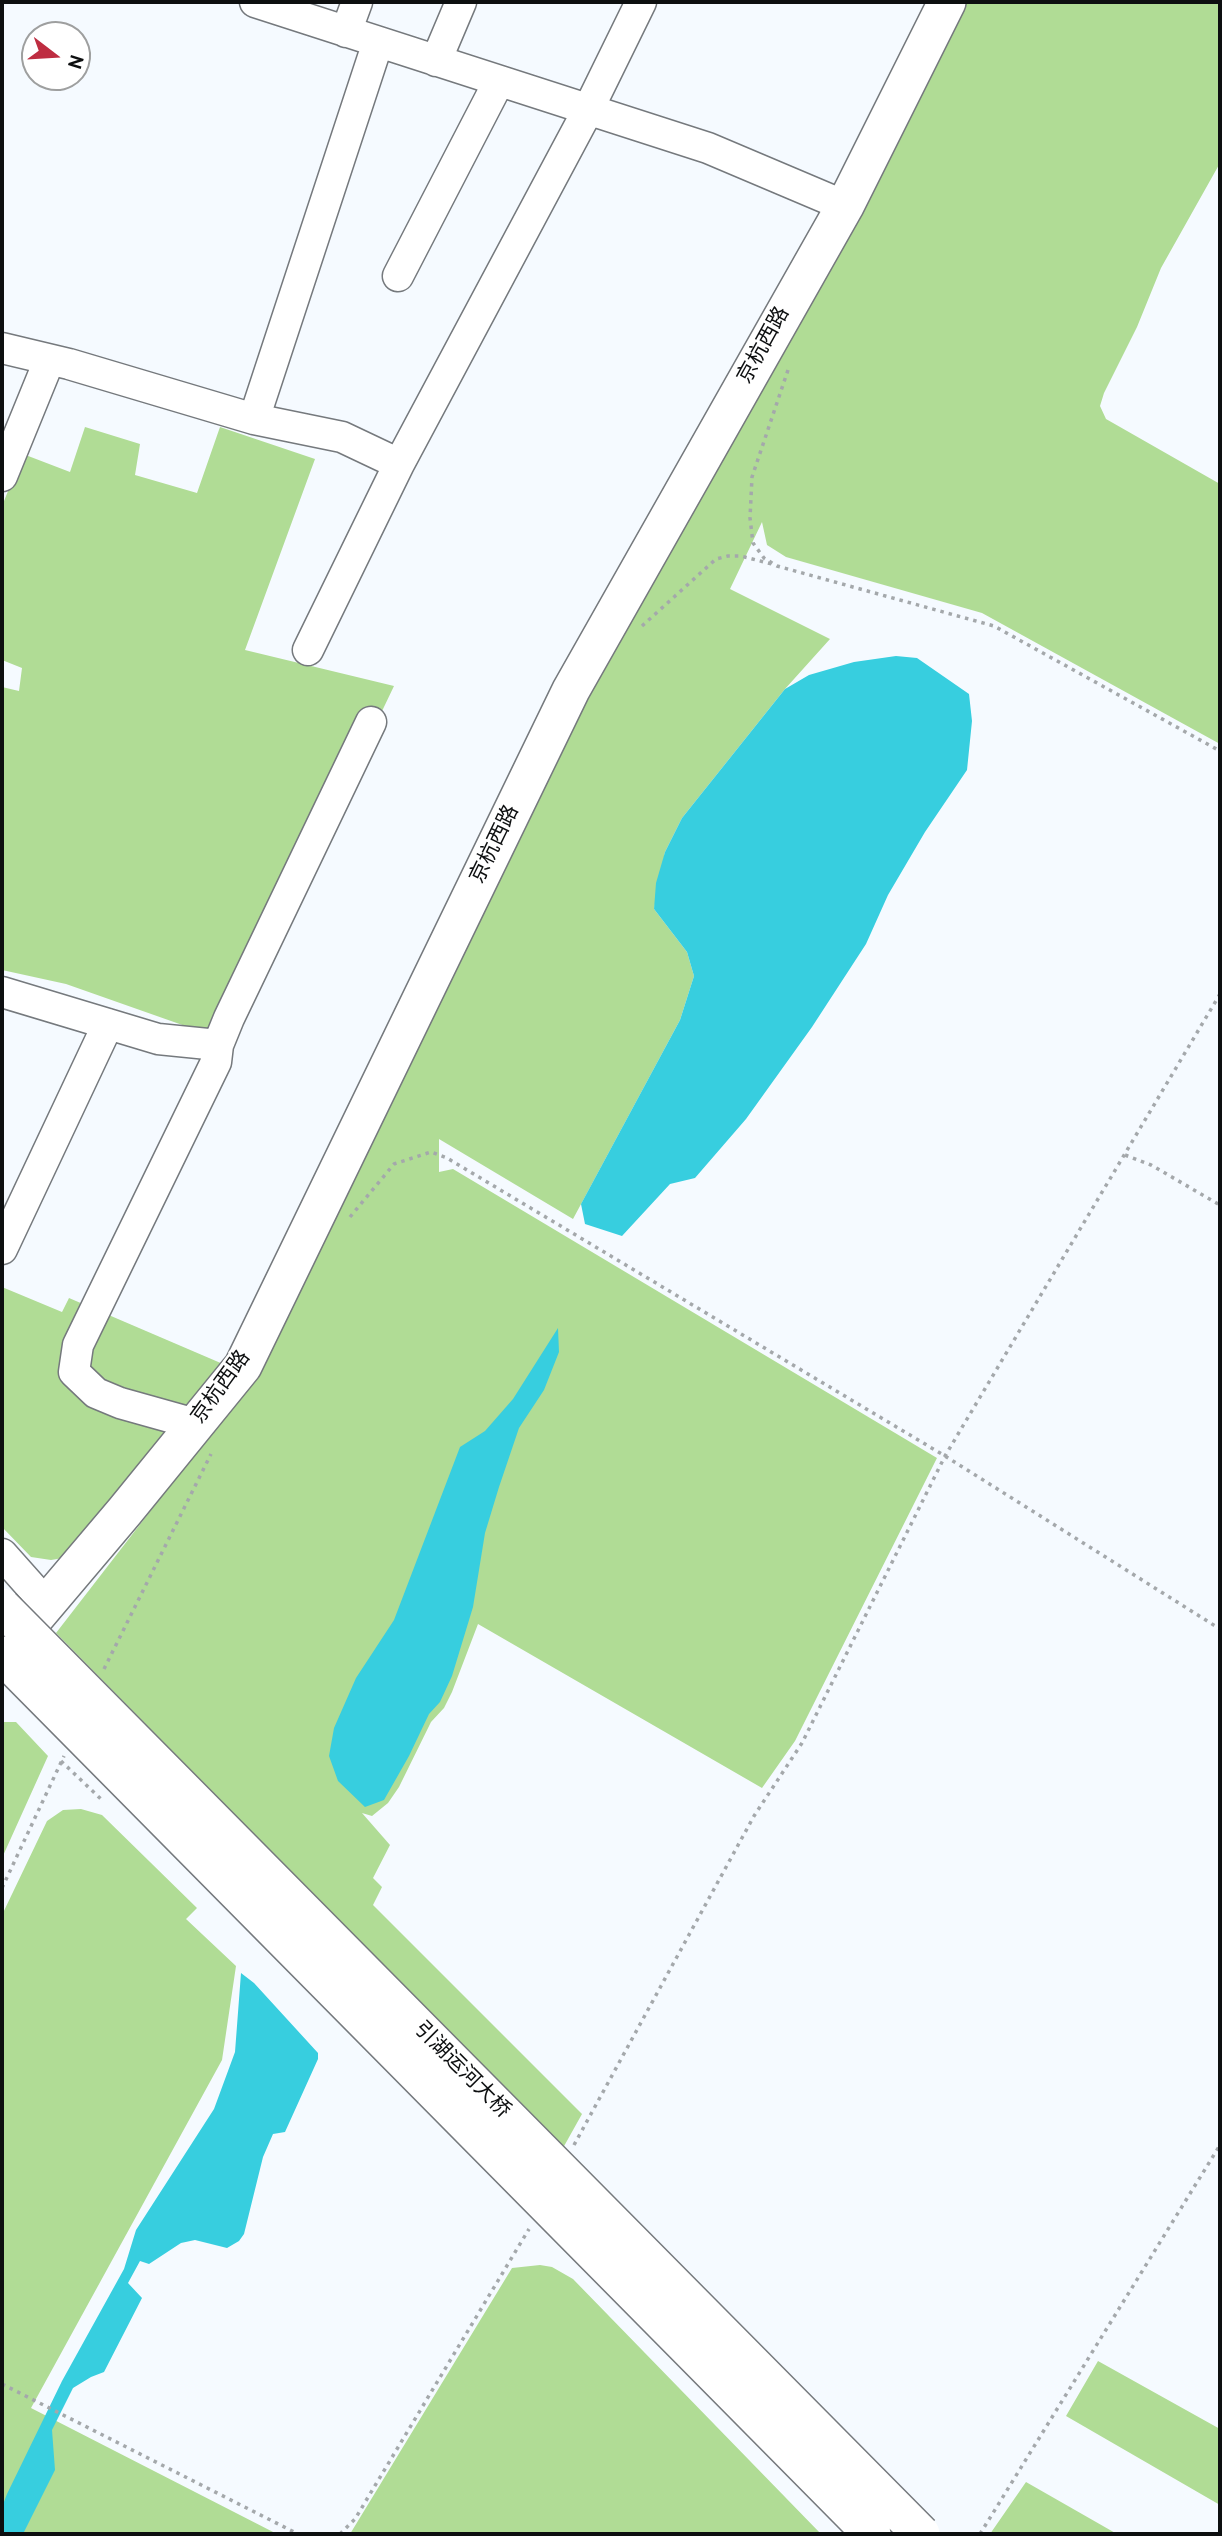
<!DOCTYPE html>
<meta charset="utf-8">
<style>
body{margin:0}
#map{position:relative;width:1222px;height:2536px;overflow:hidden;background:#f5faff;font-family:Overpass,sans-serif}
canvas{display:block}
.frame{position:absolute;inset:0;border:4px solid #0d0f10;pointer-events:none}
.north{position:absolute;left:21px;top:21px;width:70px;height:70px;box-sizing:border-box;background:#fff;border:2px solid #9e9f9f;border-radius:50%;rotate:107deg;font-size:19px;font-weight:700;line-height:28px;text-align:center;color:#0d0f10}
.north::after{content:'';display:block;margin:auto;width:24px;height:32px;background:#be2d41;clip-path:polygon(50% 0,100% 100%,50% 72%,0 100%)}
</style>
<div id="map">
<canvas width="1222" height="2536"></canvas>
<div class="frame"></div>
<div class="north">N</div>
</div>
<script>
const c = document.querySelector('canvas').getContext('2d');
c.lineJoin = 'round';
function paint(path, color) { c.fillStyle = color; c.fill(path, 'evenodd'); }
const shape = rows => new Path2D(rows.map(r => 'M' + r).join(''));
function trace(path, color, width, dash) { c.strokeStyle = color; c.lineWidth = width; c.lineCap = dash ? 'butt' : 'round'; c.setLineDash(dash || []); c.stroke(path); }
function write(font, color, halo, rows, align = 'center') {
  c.font = font + ' Overpass,"Noto Sans SC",sans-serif'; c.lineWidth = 5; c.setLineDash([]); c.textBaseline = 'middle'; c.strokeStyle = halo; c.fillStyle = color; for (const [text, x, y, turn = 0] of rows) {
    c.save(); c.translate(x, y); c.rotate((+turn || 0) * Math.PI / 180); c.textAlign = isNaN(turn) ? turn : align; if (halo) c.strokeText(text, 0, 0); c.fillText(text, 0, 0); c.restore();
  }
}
const green = shape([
 [959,2,1220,2,1220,163,1161,268,1137,327,1104,393,1100,406,1106,419,1220,484,1220,744,982,613,786,557,767,545,762,522,730,589,830,639,785,689,682,818,665,852,654,909,687,952,694,976,680,1020,573,1219,439,1139,439,1172,453,1169,937,1458,795,1741,762,1788,478,1624,452,1692,444,1708,431,1722,399,1787,388,1803,372,1816,362,1813,390,1845,373,1878,382,1887,373,1905,582,2114,563,2148,56,1633,196,1452,581,702],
 [85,427,140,444,135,475,197,493,220,427,315,459,245,650,394,686,225,1040,66,984,2,970,2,687,19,691,22,668,2,660,2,506,23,454,70,472],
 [2,1287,62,1312,69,1298,230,1367,75,1556,51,1560,31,1557,2,1527],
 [2,1722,16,1722,48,1756,2,1858],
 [81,1809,102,1815,197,1908,186,1919,236,1966,222,2060,31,2408,277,2534,2,2534,2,1915,47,1821,63,1810],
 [540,2265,552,2267,573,2279,821,2534,350,2534,512,2268],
 [1098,2361,1220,2429,1220,2505,1066,2416],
 [1026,2482,1117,2534,990,2534]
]);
const water = shape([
 [896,656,917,658,969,694,972,721,967,770,925,832,888,895,866,944,812,1027,746,1119,695,1178,670,1184,622,1236,585,1224,581,1204,680,1020,694,976,687,952,654,909,656,883,665,852,682,818,785,689,809,675,854,662],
 [558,1328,559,1352,544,1390,519,1428,499,1487,485,1533,473,1607,452,1676,440,1702,429,1714,409,1756,384,1800,365,1807,338,1781,329,1756,334,1728,356,1678,394,1620,460,1447,485,1431,513,1399],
 [241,1973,254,1983,318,2053,318,2059,285,2132,273,2134,263,2157,244,2234,239,2241,227,2248,195,2240,181,2243,149,2264,140,2261,128,2283,142,2298,104,2372,91,2377,73,2388,52,2430,55,2470,23,2534,2,2534,2,2507,7,2494,62,2381,124,2269,136,2230,214,2109,235,2052]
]);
const path = shape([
 [788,370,752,477,750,518,753,543,764,558,777,566,994,626,1220,751],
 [642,626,716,559,728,556,741,556,772,564],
 [1125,1155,1151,1165,1220,1205],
 [350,1217,394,1164,431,1152,447,1158,945,1456,1220,1629],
 [104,1669,211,1454],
 [61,1761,103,1801],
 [2,1888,64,1756],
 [574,2145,754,1816,802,1743,945,1456,1220,994],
 [2,2384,298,2534],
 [340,2534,355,2519,529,2229],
 [980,2534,1220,2145]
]);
const minor = shape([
 [255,2,708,148,845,206],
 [346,32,357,2],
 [436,61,461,2],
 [398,276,499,81],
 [2,348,69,364,254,419,342,437,399,464],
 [254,419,378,42],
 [2,476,49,361],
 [308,650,399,464,588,110,641,2],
 [2,992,158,1039,218,1045],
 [2,1249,108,1024],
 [195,1424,120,1403,96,1393,74,1372,78,1345,216,1062,218,1045,229,1018,371,722],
 [2,1554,34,1590,44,1607]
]);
const major = shape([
 [4,1654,125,1511,243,1366,571,690,845,206,947,2]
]);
const majorBridge = shape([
 [2,1607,921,2534],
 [2,1655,872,2534]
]);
const streetNames = [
 ["京杭西路",765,346,-61],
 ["京杭西路",496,845,-64],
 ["京杭西路",222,1388,-54],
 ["引湖运河大桥",461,2071,45]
];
paint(green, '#b0dc95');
paint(water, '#37cedf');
trace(minor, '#75797d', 33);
trace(major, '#75797d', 40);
trace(path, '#a4a8ab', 3.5, [3.5, 5]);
trace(minor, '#fff', 30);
trace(major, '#fff', 37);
trace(majorBridge, '#75797d', 40, []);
trace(majorBridge, '#fff', 37);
write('21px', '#0d0f10', '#fff', streetNames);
</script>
